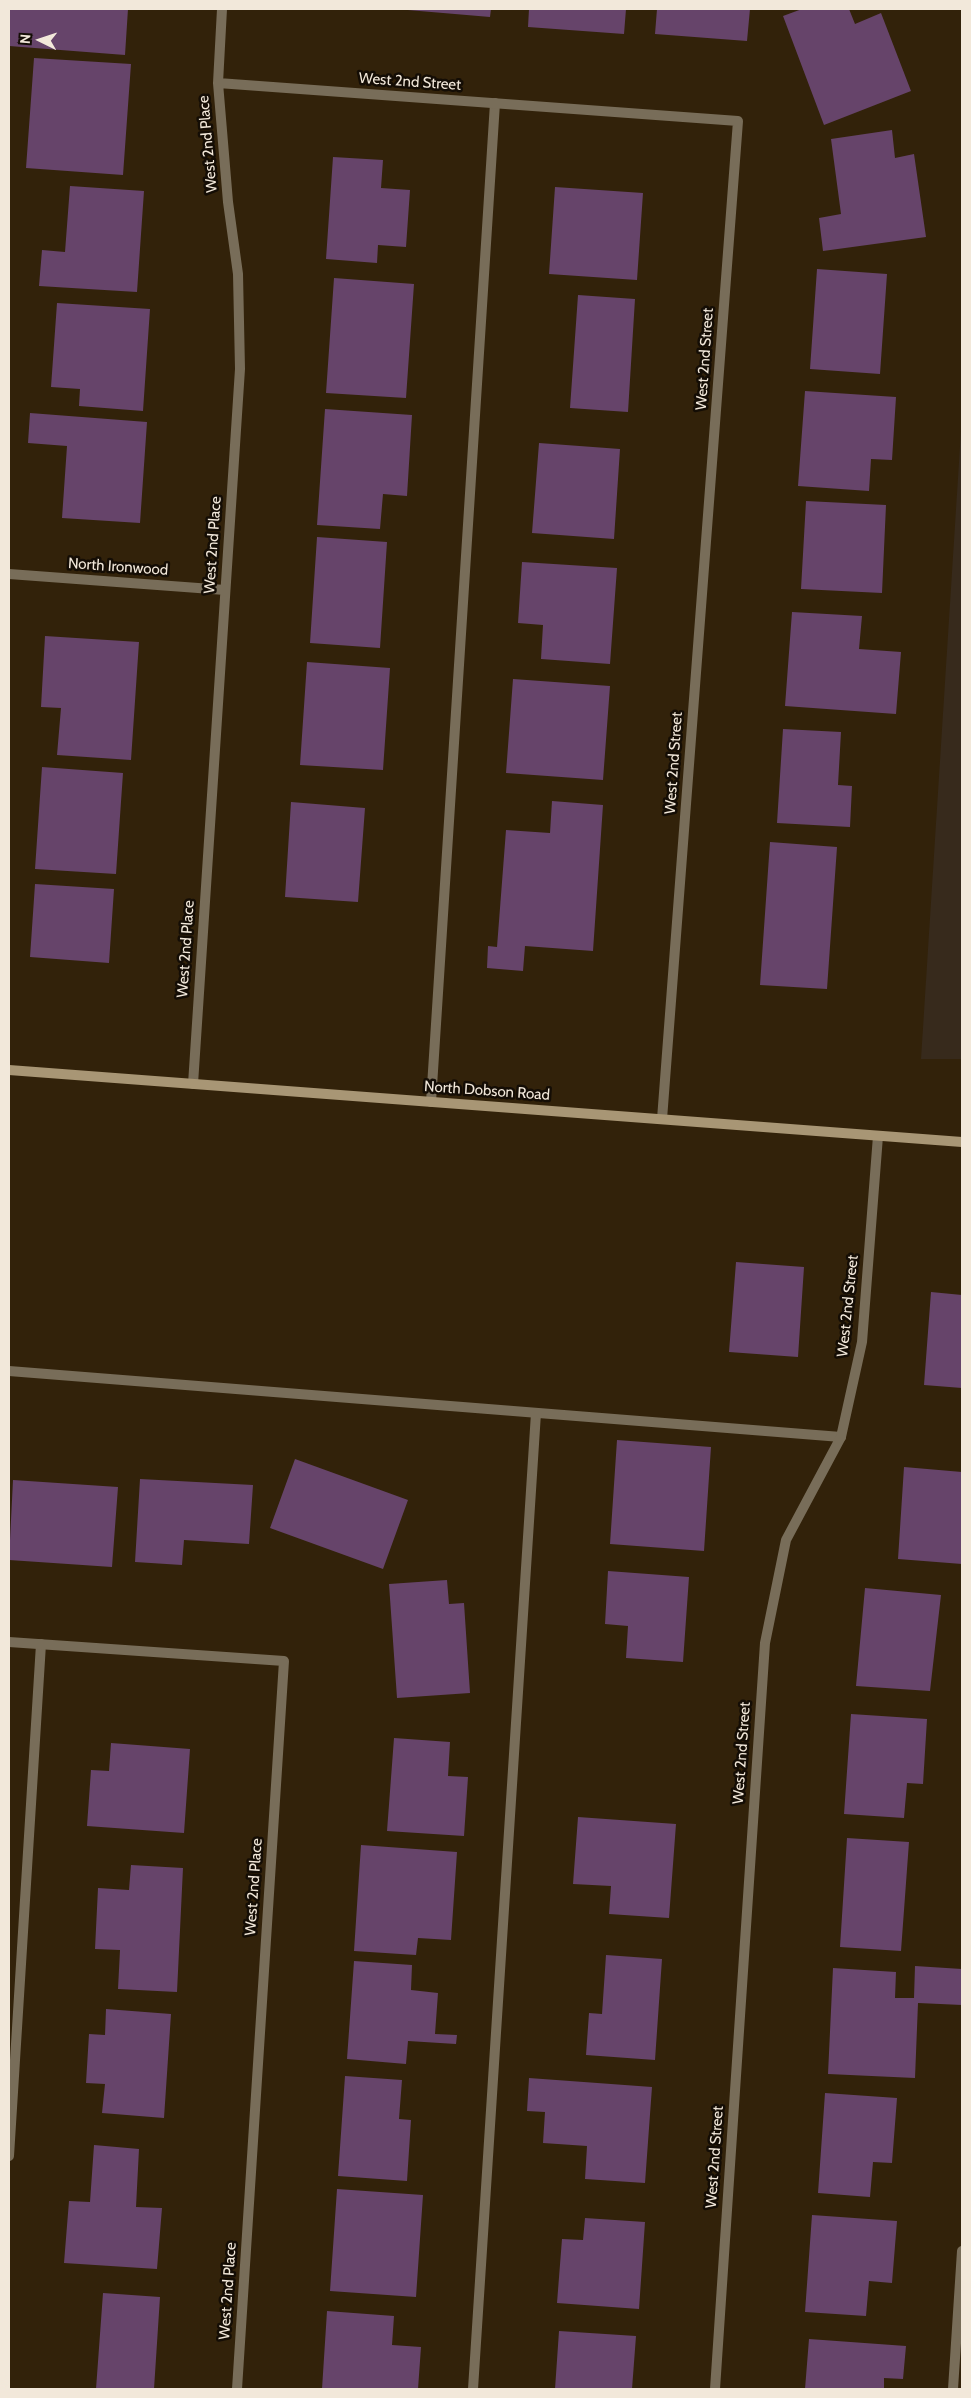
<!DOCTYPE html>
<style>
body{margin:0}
#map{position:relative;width:971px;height:2398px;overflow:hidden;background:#32220a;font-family:Cabin,sans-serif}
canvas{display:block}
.frame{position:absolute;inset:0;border:10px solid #f2e8da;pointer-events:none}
.north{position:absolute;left:15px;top:15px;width:50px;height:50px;-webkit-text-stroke:4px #140d05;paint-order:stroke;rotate:274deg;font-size:14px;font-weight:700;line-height:20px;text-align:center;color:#f2e8da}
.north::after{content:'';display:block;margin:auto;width:18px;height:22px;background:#f2e8da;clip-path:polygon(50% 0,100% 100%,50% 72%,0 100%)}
</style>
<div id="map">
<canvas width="971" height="2398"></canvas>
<div class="frame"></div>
<div class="north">N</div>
</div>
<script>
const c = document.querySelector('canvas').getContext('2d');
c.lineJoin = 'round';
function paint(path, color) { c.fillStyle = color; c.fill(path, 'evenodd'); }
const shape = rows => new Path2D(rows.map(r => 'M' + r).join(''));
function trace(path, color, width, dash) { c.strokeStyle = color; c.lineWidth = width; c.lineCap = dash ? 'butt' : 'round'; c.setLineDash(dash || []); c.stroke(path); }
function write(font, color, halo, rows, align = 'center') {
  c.font = font + ' Cabin,sans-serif'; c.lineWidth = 5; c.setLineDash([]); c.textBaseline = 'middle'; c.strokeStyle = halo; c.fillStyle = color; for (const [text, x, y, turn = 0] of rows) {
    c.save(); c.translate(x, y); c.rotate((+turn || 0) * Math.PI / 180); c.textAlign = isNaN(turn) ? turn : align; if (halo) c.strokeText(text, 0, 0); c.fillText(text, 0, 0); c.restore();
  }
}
const commercial = shape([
 [962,415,962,1059,921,1059]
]);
const building = shape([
 [9,9,128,9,125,55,9,46],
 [396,9,491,9,490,17],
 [529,9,626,9,624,34,528,27],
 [657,9,750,9,747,41,655,34],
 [802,9,849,9,855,24,881,13,911,91,824,125,783,16],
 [34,58,131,64,123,175,26,168],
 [892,130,895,158,914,154,926,237,823,251,819,218,841,214,831,139],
 [333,157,383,160,381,188,410,190,406,247,378,245,377,263,326,259],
 [70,186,144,191,137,292,39,286,42,250,65,252],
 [555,187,643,193,637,280,549,274],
 [817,269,887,274,880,374,810,369],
 [334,278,414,284,406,398,326,393],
 [578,295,635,299,628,412,570,408],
 [57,303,150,309,143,411,79,406,80,389,51,387],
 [805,391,896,397,892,460,871,459,869,491,798,486],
 [325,409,412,415,407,496,383,494,380,529,317,525],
 [30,413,147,422,140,523,62,518,67,446,28,443],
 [539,443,620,449,614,539,532,533],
 [806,501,886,505,882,593,801,589],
 [317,537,387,542,380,648,310,643],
 [522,562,617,568,610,664,541,659,543,625,518,623],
 [792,612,862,616,859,649,901,652,896,714,785,706],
 [45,636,139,642,131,760,57,755,61,708,41,707],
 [307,662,390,668,383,770,300,765],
 [513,679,610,686,603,780,506,773],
 [783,729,841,732,838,785,852,786,850,827,777,823],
 [42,767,123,773,116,874,35,869],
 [552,801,603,805,593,951,525,946,523,971,487,968,488,946,497,947,506,830,550,833],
 [291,802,365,808,358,902,285,897],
 [770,842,837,847,827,989,760,985],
 [35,884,114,889,109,963,30,957],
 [736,1262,804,1267,798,1357,729,1352],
 [931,1292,962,1295,962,1388,924,1385],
 [617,1440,711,1447,704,1551,610,1544],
 [295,1459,408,1500,383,1569,270,1528],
 [904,1467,962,1472,962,1564,898,1559],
 [140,1479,253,1485,249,1544,184,1540,182,1565,135,1562],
 [13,1480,118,1487,112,1567,9,1560],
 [608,1571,689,1577,683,1662,626,1658,628,1626,605,1624],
 [447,1580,449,1604,464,1603,470,1693,397,1698,389,1584],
 [865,1588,941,1595,930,1691,856,1686],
 [851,1714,927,1719,923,1784,907,1783,904,1818,844,1814],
 [394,1738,450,1742,448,1776,468,1777,464,1836,387,1831],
 [111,1743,190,1749,184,1833,87,1826,91,1770,109,1771],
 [578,1817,676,1824,669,1918,609,1914,611,1886,573,1884],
 [847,1838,909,1842,901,1951,840,1947],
 [361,1845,457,1852,451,1940,418,1938,416,1955,354,1951],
 [131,1865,183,1868,177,1992,118,1989,120,1950,95,1949,98,1888,129,1890],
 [606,1955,662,1959,655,2060,586,2055,589,2013,602,2014],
 [354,1961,412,1965,411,1990,438,1993,435,2034,457,2035,456,2044,408,2041,406,2064,347,2059],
 [915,1966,962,1969,962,2005,918,2003,915,2078,828,2074,833,1968,896,1972,895,1998,914,1998],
 [106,2009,171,2014,164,2118,102,2113,105,2084,86,2083,89,2034,105,2035],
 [345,2076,402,2080,399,2119,411,2120,407,2181,338,2176],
 [529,2078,652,2087,645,2183,585,2179,587,2146,543,2143,545,2112,527,2111],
 [825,2093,897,2098,892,2163,873,2162,870,2197,818,2193],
 [94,2145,139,2149,136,2207,162,2208,157,2269,64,2263,69,2201,90,2202],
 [337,2189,423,2195,416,2297,330,2291],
 [812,2215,897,2221,892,2283,869,2281,866,2316,805,2312],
 [585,2218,645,2222,639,2309,557,2303,562,2239,583,2240],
 [103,2293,160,2297,154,2389,96,2389],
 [327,2311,394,2316,392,2345,421,2347,418,2389,322,2389],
 [559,2331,636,2336,632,2389,555,2389],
 [809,2339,906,2346,903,2379,884,2378,884,2389,805,2389]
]);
const service = shape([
 [431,1102,495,103],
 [9,1371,841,1437],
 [9,2156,41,1644],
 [473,2389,536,1413],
 [953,2389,962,2251]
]);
const minor = shape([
 [218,83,738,121,662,1119],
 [9,574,225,590],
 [193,1084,240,369,238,274,228,202,218,83,222,9],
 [9,1642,284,1661,237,2389],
 [715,2389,765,1643,786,1540,841,1437,862,1342,878,1136]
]);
const secondary = shape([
 [9,1070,962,1142]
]);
const streetNames = [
 ["West 2nd Street",410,82,4],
 ["West 2nd Place",208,144,-95],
 ["West 2nd Street",705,359,-86],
 ["West 2nd Place",213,545,-86],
 ["North Ironwood",118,567,4],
 ["West 2nd Street",674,763,-86],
 ["West 2nd Place",186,949,-86],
 ["North Dobson Road",487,1091,4],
 ["West 2nd Street",848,1306,-84],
 ["West 2nd Street",742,1753,-86],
 ["West 2nd Place",254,1887,-86],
 ["West 2nd Street",715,2157,-86],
 ["West 2nd Place",228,2291,-86]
];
paint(commercial, '#372a1c');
paint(building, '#66446a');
trace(service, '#786d59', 10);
trace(minor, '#786d59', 10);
trace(secondary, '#a89675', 10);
write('15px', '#f2e8da', '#140d05', streetNames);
</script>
